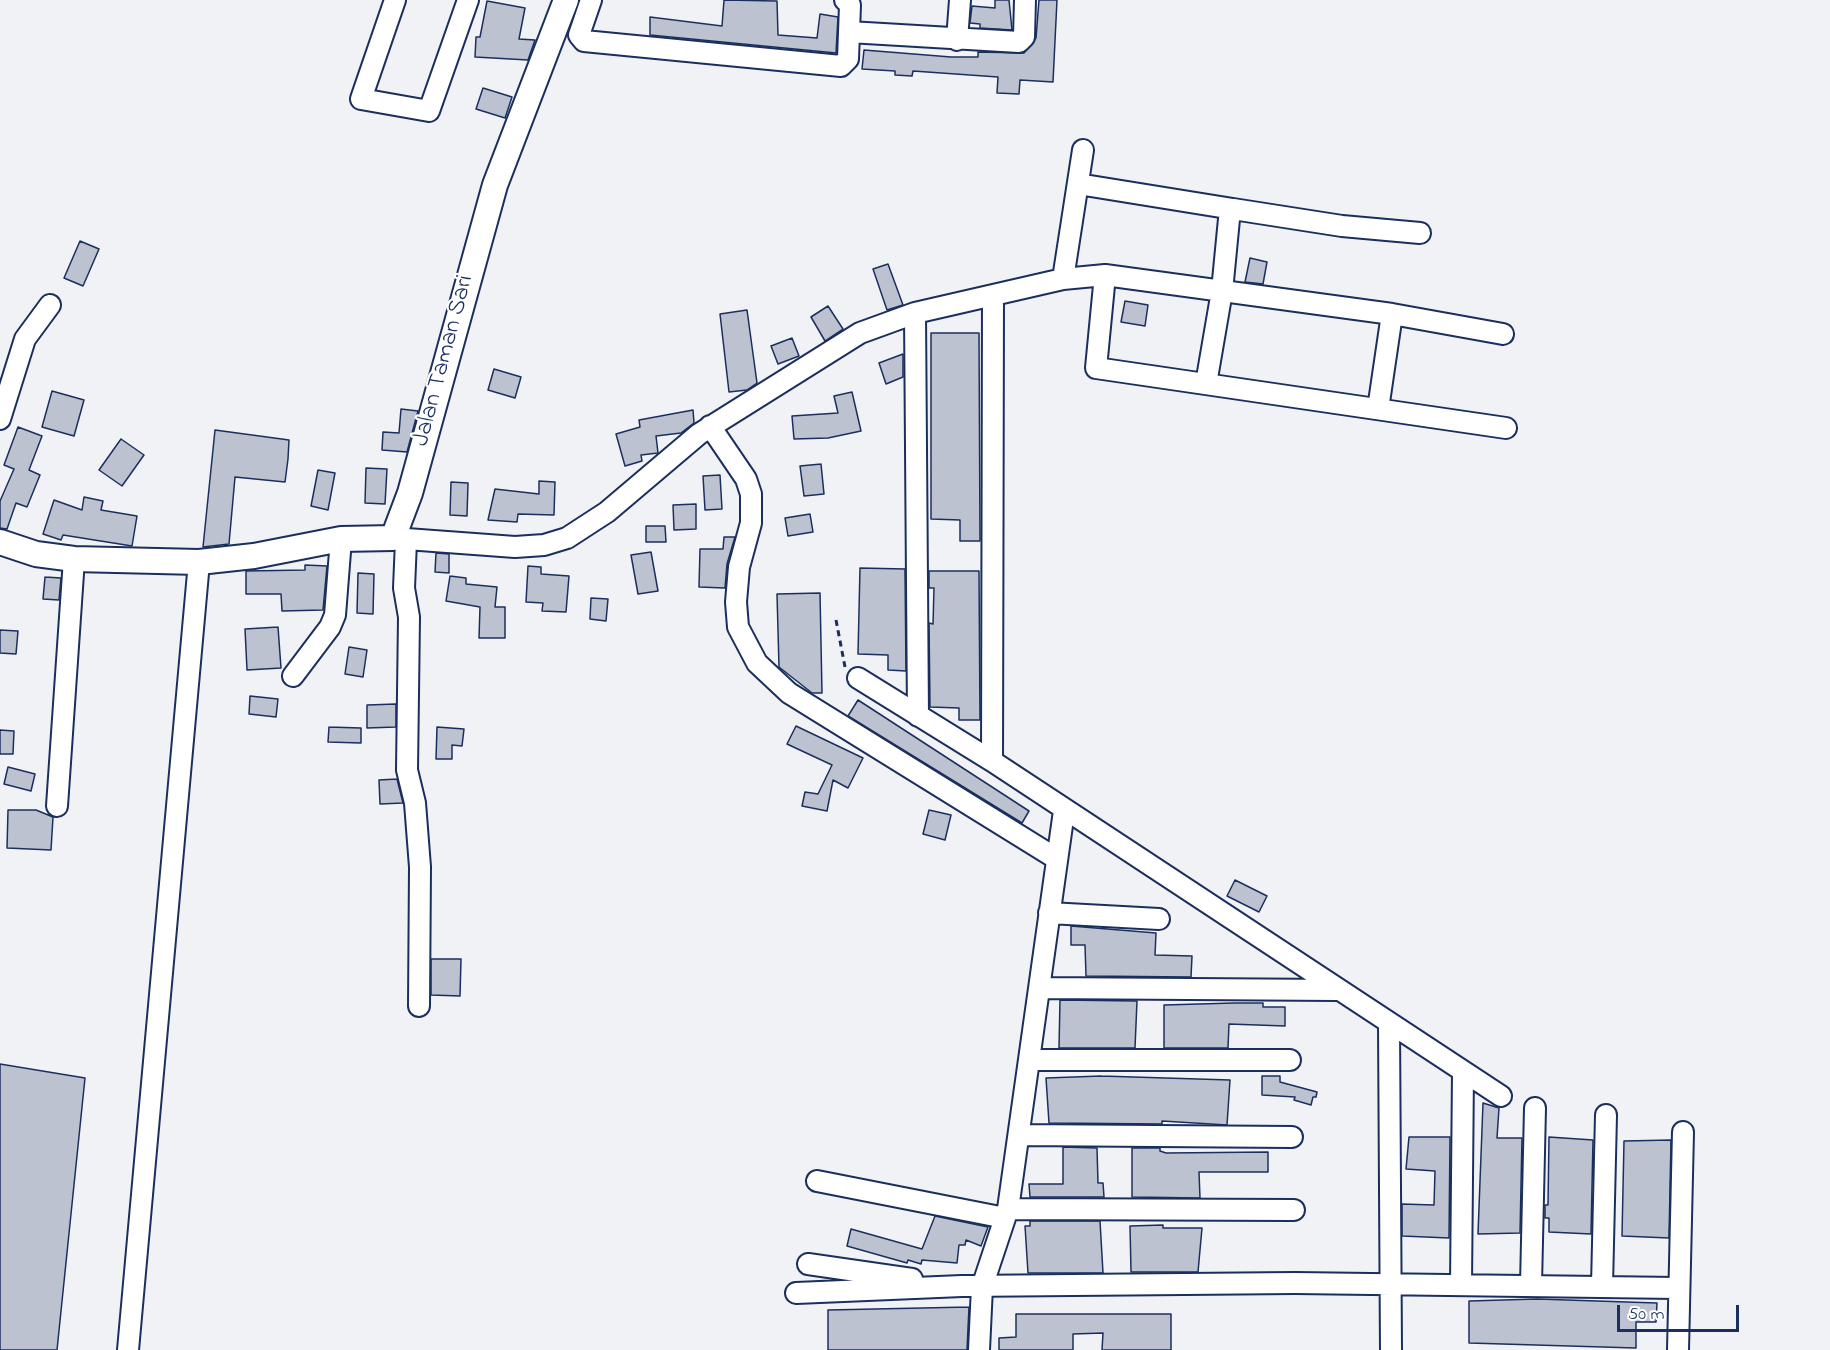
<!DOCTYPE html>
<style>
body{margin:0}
#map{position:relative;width:1830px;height:1350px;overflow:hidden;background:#f1f2f5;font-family:"Indie Flower",sans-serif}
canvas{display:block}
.scale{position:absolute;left:1617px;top:1305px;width:122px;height:27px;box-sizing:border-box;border:3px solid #1b2f5e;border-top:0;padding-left:8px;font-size:18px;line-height:21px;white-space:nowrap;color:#1b2f5e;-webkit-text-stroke:4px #fff;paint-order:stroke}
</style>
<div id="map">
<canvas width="1830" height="1350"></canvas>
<div class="scale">50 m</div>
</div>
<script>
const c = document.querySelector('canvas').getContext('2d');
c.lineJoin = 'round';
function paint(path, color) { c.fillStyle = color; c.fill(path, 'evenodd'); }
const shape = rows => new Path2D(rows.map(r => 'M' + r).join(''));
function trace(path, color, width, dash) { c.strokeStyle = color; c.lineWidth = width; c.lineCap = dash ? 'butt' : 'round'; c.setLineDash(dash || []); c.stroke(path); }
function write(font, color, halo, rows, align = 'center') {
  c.font = font + ' "Indie Flower",sans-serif'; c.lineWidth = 4.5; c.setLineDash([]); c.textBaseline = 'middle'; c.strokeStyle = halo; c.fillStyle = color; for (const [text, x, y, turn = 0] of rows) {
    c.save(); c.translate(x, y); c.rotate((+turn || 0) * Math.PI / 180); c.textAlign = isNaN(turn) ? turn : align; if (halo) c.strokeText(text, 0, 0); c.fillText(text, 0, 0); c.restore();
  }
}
const building = shape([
 [724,0,777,1,778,35,817,38,820,14,838,17,836,53,650,35,650,17,722,26,724,0],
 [995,0,1009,0,1012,30,980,28,980,24,970,23,972,6,995,8,995,0],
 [1039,0,1057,0,1053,82,1020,80,1019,94,997,93,998,77,913,71,912,76,895,75,895,71,862,69,864,50,951,57,978,57,978,52,1024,53,1036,38,1039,0],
 [487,1,525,8,519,39,535,40,528,60,475,57,476,37,480,37,487,1],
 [483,88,512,97,505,118,476,109,483,88],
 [80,241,99,249,83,286,64,278,80,241],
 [1250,258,1267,262,1263,284,1245,282,1250,258],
 [888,264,903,305,887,310,873,269,888,264],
 [1125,301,1148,305,1145,326,1121,322,1125,301],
 [828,306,843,329,825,341,811,317,828,306],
 [747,310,757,383,747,390,729,392,720,314,747,310],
 [931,333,979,333,980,541,960,541,960,520,931,519,931,333],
 [792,338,799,356,778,364,771,346,792,338],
 [903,354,903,377,886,384,879,363,903,354],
 [494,369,521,377,515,398,488,390,494,369],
 [52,391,84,400,74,436,42,427,52,391],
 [852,392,861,431,828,438,794,439,792,416,838,413,834,396,852,392],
 [401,409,418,411,407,452,382,450,383,432,399,433,401,409],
 [693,410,694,423,681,433,656,436,658,453,641,455,642,461,625,466,616,434,640,427,639,420,693,410],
 [18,427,42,436,29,470,40,475,27,507,16,503,7,529,0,528,0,501,14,469,4,465,18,427],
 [215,430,289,440,288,459,285,482,235,477,229,544,203,547,215,430],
 [121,439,144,455,122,486,99,470,121,439],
 [821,464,824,494,804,496,800,466,821,464],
 [366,468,387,469,385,504,365,503,366,468],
 [318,470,335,473,328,510,311,506,318,470],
 [720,475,722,509,705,510,703,476,720,475],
 [539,481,555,482,554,515,518,514,517,522,488,520,495,489,539,494,539,481],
 [451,482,468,483,467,516,450,515,451,482],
 [84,497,103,501,101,510,137,516,132,546,63,535,61,540,43,534,54,500,82,510,84,497],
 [696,504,696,529,674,530,673,505,696,504],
 [810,514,813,532,788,536,785,518,810,514],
 [646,526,665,526,666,542,646,542,646,526],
 [724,537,735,537,727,564,725,588,699,587,700,549,723,549,724,537],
 [651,552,658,591,638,594,631,555,651,552],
 [436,553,449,554,449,573,435,572,436,553],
 [305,565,327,566,323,610,282,611,281,594,246,594,246,571,305,570,305,565],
 [528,566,541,567,541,574,569,576,566,612,542,611,543,603,526,602,528,566],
 [860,568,905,569,906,671,888,670,888,655,858,654,860,568],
 [929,571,979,571,980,720,959,720,959,708,930,707,929,623,933,624,934,588,929,588,929,571],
 [358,573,374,574,373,614,357,613,358,573],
 [450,576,466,578,466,584,497,587,495,607,505,607,505,638,479,638,480,607,446,601,450,576],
 [45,577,61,578,59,600,43,599,45,577],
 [820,593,822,693,812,693,779,667,777,594,820,593],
 [591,598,608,599,606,621,590,619,591,598],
 [278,627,281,668,247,670,245,629,278,627],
 [0,630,18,631,16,654,0,653,0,630],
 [349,647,367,650,363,677,345,674,349,647],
 [250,696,278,699,276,717,249,714,250,696],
 [858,700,1029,811,1022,823,848,716,858,700],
 [396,704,396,727,367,728,367,705,396,704],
 [796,726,863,758,848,788,833,780,827,811,802,806,805,792,818,794,832,765,787,744,796,726],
 [329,727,361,728,361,743,328,742,329,727],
 [437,727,464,729,462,746,452,745,452,759,436,759,437,727],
 [0,730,14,731,13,754,0,754,0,730],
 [8,767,35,774,31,791,4,784,8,767],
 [397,779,403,803,380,804,379,780,397,779],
 [8,810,36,810,53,817,51,850,7,848,8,810],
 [929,810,951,815,945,840,923,834,929,810],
 [1235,880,1267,896,1259,912,1227,896,1235,880],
 [1071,926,1156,933,1155,955,1192,956,1191,977,1086,976,1085,945,1071,945,1071,926],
 [431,959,461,959,460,996,431,995,431,959],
 [1060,1000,1137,1001,1135,1048,1059,1048,1060,1000],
 [1234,1003,1263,1003,1263,1007,1285,1007,1285,1026,1229,1024,1228,1048,1164,1048,1164,1005,1234,1003],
 [0,1064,85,1078,57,1350,0,1350,0,1064],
 [1101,1076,1230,1080,1227,1125,1162,1121,1162,1124,1049,1123,1046,1078,1101,1076],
 [1262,1076,1280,1076,1280,1082,1317,1092,1316,1097,1313,1097,1311,1105,1294,1100,1295,1097,1262,1095,1262,1076],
 [1483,1103,1499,1108,1497,1138,1522,1138,1520,1233,1478,1234,1483,1103],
 [1409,1137,1450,1137,1449,1238,1402,1236,1402,1204,1434,1205,1435,1171,1406,1169,1409,1137],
 [1549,1137,1593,1140,1591,1234,1549,1232,1549,1218,1545,1218,1545,1205,1548,1205,1549,1137],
 [1671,1140,1669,1238,1622,1236,1624,1141,1671,1140],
 [1063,1147,1097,1148,1098,1183,1103,1183,1104,1197,1030,1197,1029,1184,1063,1184,1063,1147],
 [1132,1148,1160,1148,1160,1151,1166,1153,1268,1152,1268,1172,1199,1172,1200,1198,1132,1197,1132,1148],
 [935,1216,988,1227,981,1246,966,1240,965,1245,959,1245,957,1263,922,1260,921,1264,908,1260,907,1263,847,1246,851,1229,922,1249,935,1216],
 [1030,1221,1100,1221,1103,1273,1028,1273,1025,1226,1030,1226,1030,1221],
 [1163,1225,1163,1228,1202,1228,1198,1272,1131,1272,1130,1226,1163,1225],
 [1537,1299,1657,1303,1656,1322,1636,1322,1636,1348,1469,1343,1469,1301,1537,1299],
 [969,1307,967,1350,828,1350,828,1310,969,1307],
 [1016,1314,1171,1314,1171,1350,1102,1350,1103,1333,1073,1334,1073,1350,999,1350,999,1338,1016,1337,1016,1314]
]);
const path = shape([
 [836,620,845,667]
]);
const minor = shape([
 [395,0,361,99,429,111,468,0],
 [591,0,579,35,584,41,841,66,848,59,850,5,845,0],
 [849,32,1019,42,1024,37,1025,0],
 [957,40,960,0],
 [1078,184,1233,209],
 [1105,275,1096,368,1506,428],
 [1063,279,1083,150],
 [915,313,918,716],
 [1206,384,1222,291,1229,219,1233,209,1342,226,1420,233],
 [1378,409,1392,314],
 [0,419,25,339,50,305],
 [710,426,746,479,751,494,751,523,739,567,736,602,738,627,757,663,789,693,1057,859],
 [393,538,515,547,544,545,567,538,607,512,699,434,860,333,915,313,1063,279,1105,275,1392,314,1503,334],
 [406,541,404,588,409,617,407,770,415,803,420,867,419,1006],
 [293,676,330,627,335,615,341,539],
 [858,678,992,761,1501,1096],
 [992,761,993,295],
 [57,806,74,559],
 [1049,913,1159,919],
 [1040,988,1337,990],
 [1389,1024,1391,1350],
 [1030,1060,1290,1060],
 [1019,1135,1292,1137],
 [817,1181,1005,1218],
 [1008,1209,1294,1210],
 [808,1264,912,1279],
 [1461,1284,1463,1072],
 [1531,1285,1535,1108],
 [1602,1286,1606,1115],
 [796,1293,962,1286,1295,1283,1677,1288],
 [128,1350,199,562],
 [979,1350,982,1287,1008,1209,1064,811],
 [1678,1350,1683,1132]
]);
const tertiary = shape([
 [0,542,36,554,74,559,199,562,254,556,341,539,393,538,410,493,495,185,566,0]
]);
const streetNames = [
 ["Jalan Taman Sari",445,361,-75]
];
paint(building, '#bcc2d0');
trace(building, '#1b2f5e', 1.5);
trace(minor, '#1b2f5e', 24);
trace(tertiary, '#1b2f5e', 28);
trace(path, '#1b2f5e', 3, [6, 4.5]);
trace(minor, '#fff', 20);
trace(tertiary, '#fff', 24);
write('24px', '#1b2f5e', '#fff', streetNames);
</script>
